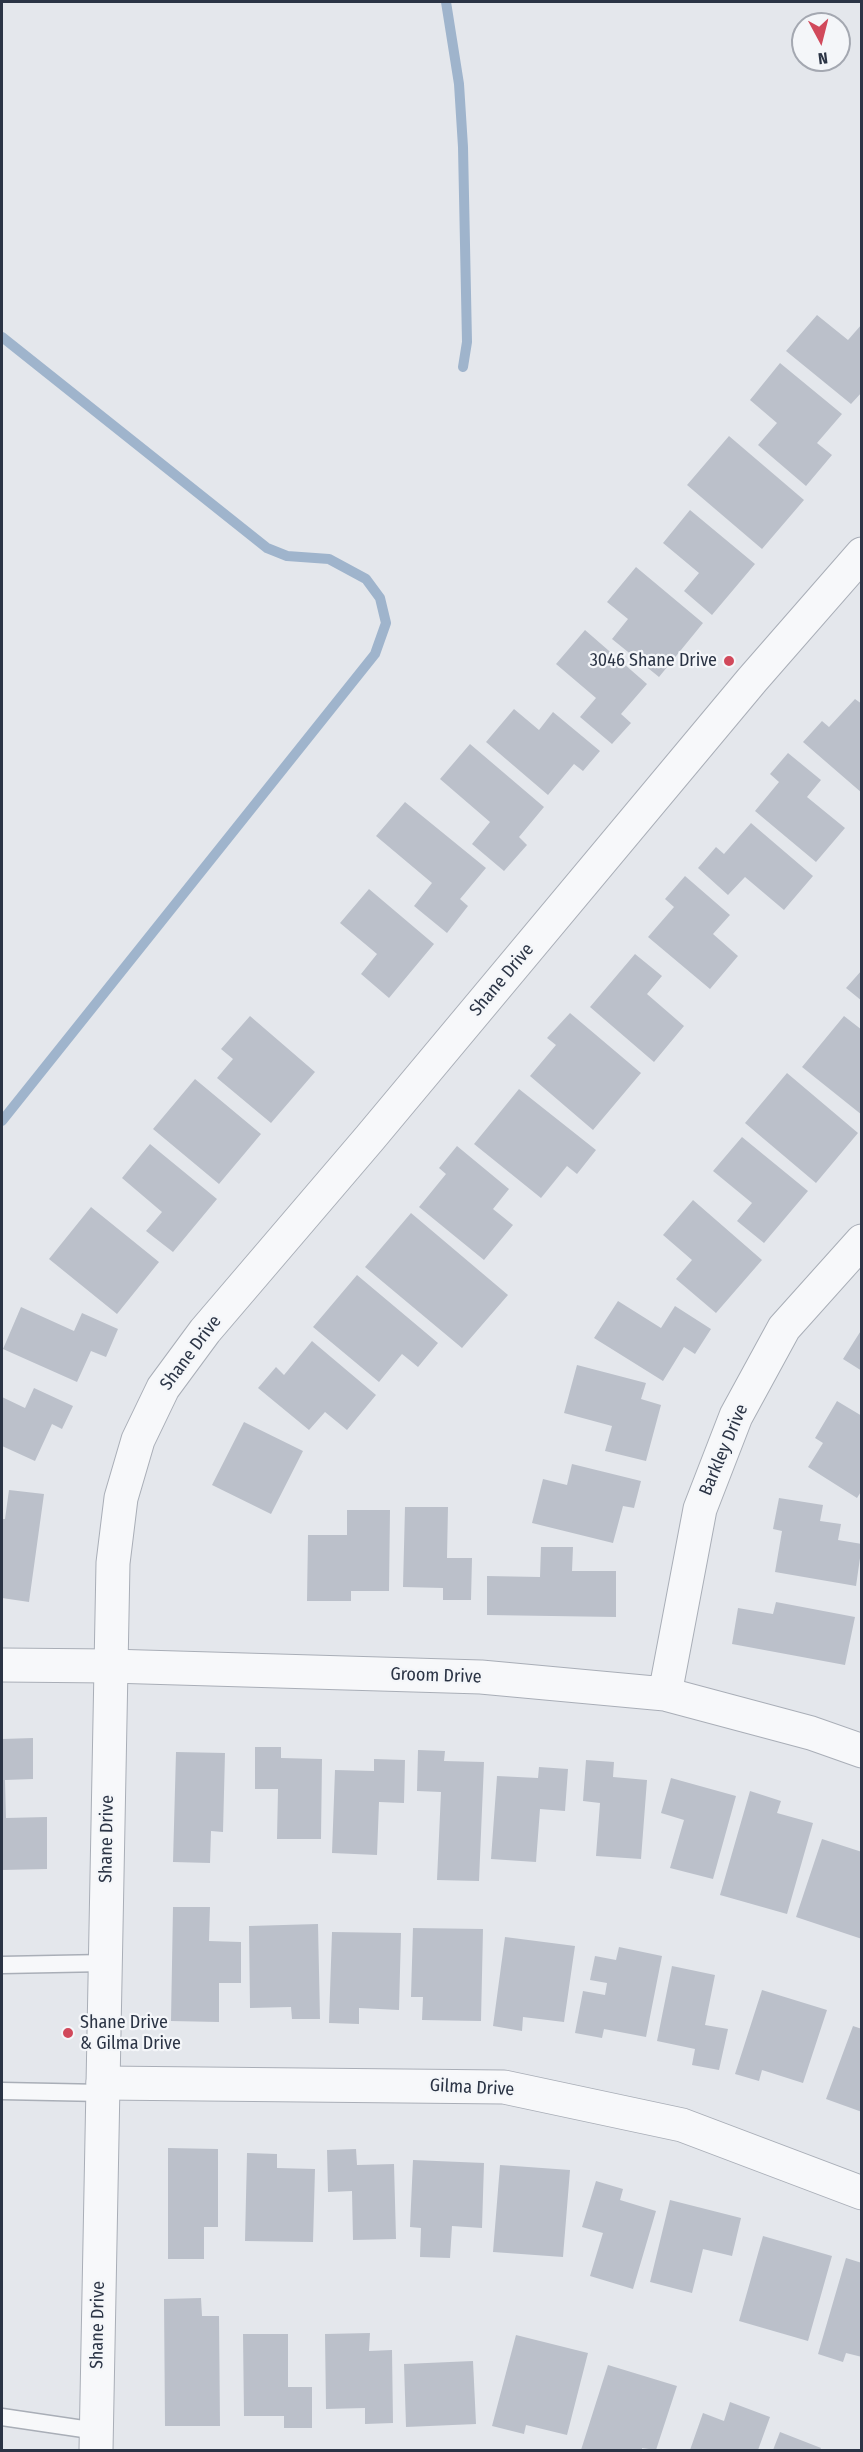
<!DOCTYPE html>
<style>
body{margin:0}
#map{position:relative;width:863px;height:2452px;overflow:hidden;background:#e4e7ec;font-family:"Fira Sans Condensed",sans-serif}
canvas{display:block}
.frame{position:absolute;inset:0;border:3px solid #2b3445;pointer-events:none}
.north{position:absolute;left:791px;top:12px;width:60px;height:60px;box-sizing:border-box;background:#f4f6f9;border:2px solid #a4a8b1;border-radius:50%;rotate:173deg;font-size:16px;font-weight:700;line-height:24px;text-align:center;color:#2b3445}
.north::after{content:'';display:block;margin:auto;width:21px;height:27px;background:#d1495b;clip-path:polygon(50% 0,100% 100%,50% 72%,0 100%)}
</style>
<div id="map">
<canvas width="863" height="2452"></canvas>
<div class="frame"></div>
<div class="north">N</div>
</div>
<script>
const c = document.querySelector('canvas').getContext('2d');
c.lineJoin = 'round';
const shape = rows => new Path2D(rows.map(r => 'M' + r).join(''));
function trace(path, color, width, dash) { c.strokeStyle = color; c.lineWidth = width; c.lineCap = dash ? 'butt' : 'round'; c.setLineDash(dash || []); c.stroke(path); }
function paint(path, color) { c.fillStyle = color; c.fill(path, 'evenodd'); }
function write(font, color, halo, rows, align = 'center') {
  c.font = font + ' "Fira Sans Condensed",sans-serif'; c.lineWidth = 4.5; c.setLineDash([]); c.textBaseline = 'middle'; c.strokeStyle = halo; c.fillStyle = color; for (const [text, x, y, turn = 0] of rows) {
    c.save(); c.translate(x, y); c.rotate((+turn || 0) * Math.PI / 180); c.textAlign = isNaN(turn) ? turn : align; if (halo) c.strokeText(text, 0, 0); c.fillText(text, 0, 0); c.restore();
  }
}
const stream = shape([
 [446,2,459,84,463,147,467,342,463,367],
 [2,337,267,548,287,556,329,559,366,579,380,598,386,623,375,654,2,1121]
]);
const building = shape([
 [817,315,848,340,862,324,862,392,851,404,786,351],
 [780,363,842,414,817,443,832,455,806,486,758,445,777,423,750,400],
 [729,436,804,500,762,549,687,485],
 [690,510,755,564,712,615,684,591,699,573,663,543],
 [636,567,703,623,659,677,612,639,628,619,607,602],
 [585,630,647,684,621,714,631,723,612,744,580,717,596,698,556,664],
 [855,699,862,704,862,793,803,742,822,721,829,727],
 [514,709,539,730,553,712,600,751,583,771,574,764,548,795,486,742],
 [470,744,544,807,519,837,527,845,504,871,472,844,490,822,440,779],
 [788,753,821,780,807,797,845,828,816,862,755,811,779,782,770,774],
 [405,802,486,868,460,899,468,906,447,933,414,906,432,883,376,836],
 [751,823,813,876,784,910,745,877,728,895,698,868,716,847,724,854],
 [685,876,730,915,713,934,738,956,710,989,648,937,674,907,665,899],
 [369,889,434,944,389,998,361,974,377,954,340,923],
 [635,954,662,976,647,994,684,1026,654,1062,590,1007],
 [862,970,862,1001,846,988],
 [570,1013,641,1073,593,1130,530,1076,556,1045,547,1038],
 [250,1016,315,1072,271,1123,217,1078,233,1059,221,1049],
 [844,1016,862,1030,862,1115,802,1067],
 [787,1073,858,1133,816,1183,745,1123],
 [195,1079,261,1134,219,1184,153,1129],
 [519,1089,596,1150,577,1174,567,1166,541,1198,474,1144],
 [742,1137,808,1191,764,1243,737,1221,752,1203,713,1171],
 [150,1144,217,1199,173,1252,146,1231,162,1212,122,1178],
 [457,1146,509,1189,493,1209,513,1225,484,1260,419,1207,446,1174,439,1168],
 [693,1200,762,1260,716,1313,676,1279,692,1260,663,1235],
 [91,1207,159,1262,117,1314,49,1259],
 [411,1213,508,1295,462,1348,365,1267],
 [357,1275,438,1343,418,1367,402,1354,379,1382,313,1327],
 [618,1301,661,1328,675,1306,711,1329,695,1354,684,1347,663,1381,594,1338],
 [21,1307,74,1331,82,1313,118,1329,106,1357,91,1351,77,1382,3,1349],
 [862,1329,862,1371,843,1359],
 [312,1341,376,1395,347,1430,325,1412,309,1430,258,1388,276,1367,284,1375],
 [577,1365,646,1383,641,1399,661,1405,646,1461,605,1451,612,1426,564,1413],
 [34,1388,73,1406,62,1429,52,1424,35,1461,2,1446,2,1397,25,1408],
 [837,1401,862,1416,862,1490,857,1498,808,1467,823,1443,815,1438],
 [244,1422,303,1451,271,1514,212,1485],
 [572,1464,641,1481,634,1508,623,1506,613,1543,532,1523,543,1479,567,1485],
 [9,1490,44,1494,29,1602,2,1598,2,1519,5,1519],
 [779,1498,823,1505,820,1521,841,1524,838,1540,862,1544,856,1586,775,1572,782,1531,773,1529],
 [405,1507,448,1507,447,1558,472,1558,471,1600,443,1600,443,1588,403,1587],
 [347,1510,390,1510,389,1591,351,1591,351,1601,307,1601,308,1535,347,1535],
 [541,1547,573,1547,572,1571,616,1571,616,1617,487,1615,487,1576,540,1577],
 [776,1602,855,1617,845,1665,732,1644,738,1608,773,1614],
 [33,1738,33,1779,5,1780,6,1818,47,1817,47,1869,2,1870,2,1739],
 [255,1747,281,1747,281,1758,322,1759,321,1839,277,1839,278,1789,255,1789],
 [418,1750,445,1751,444,1761,484,1762,479,1881,437,1880,441,1792,417,1791],
 [176,1752,225,1753,223,1832,211,1831,210,1863,173,1862],
 [374,1759,405,1760,404,1803,379,1802,377,1855,332,1853,335,1770,374,1771],
 [586,1760,614,1762,613,1777,647,1780,641,1859,596,1856,600,1803,583,1801],
 [539,1767,568,1769,565,1811,540,1809,536,1862,491,1859,497,1776,538,1778],
 [671,1778,736,1796,713,1879,670,1868,684,1820,661,1813],
 [750,1791,781,1801,777,1813,813,1823,787,1914,720,1895],
 [822,1839,862,1852,862,1939,796,1917],
 [173,1907,210,1907,209,1941,241,1942,241,1983,219,1983,219,2022,171,2021],
 [318,1924,320,2019,292,2019,291,2007,250,2008,249,1926],
 [413,1928,483,1929,481,2021,422,2020,423,1997,411,1997],
 [332,1932,401,1933,399,2010,359,2008,359,2024,329,2023],
 [505,1937,575,1946,564,2022,523,2017,522,2031,493,2026],
 [619,1947,662,1956,646,2037,604,2029,602,2038,575,2033,583,1991,605,1995,607,1983,590,1980,595,1956,616,1960],
 [672,1966,715,1975,705,2025,728,2029,719,2070,692,2065,695,2049,657,2041],
 [762,1990,827,2010,803,2083,762,2070,759,2081,735,2074],
 [853,2026,862,2029,862,2112,826,2099],
 [168,2148,218,2149,218,2227,204,2227,204,2259,168,2259],
 [356,2149,357,2165,394,2164,396,2239,353,2240,352,2191,328,2192,327,2150],
 [247,2153,277,2154,277,2168,315,2169,313,2242,245,2241],
 [413,2160,484,2163,482,2228,452,2226,450,2258,420,2257,421,2228,410,2227],
 [500,2165,570,2170,563,2257,493,2252],
 [596,2181,623,2189,620,2200,656,2211,633,2289,590,2276,603,2233,582,2227],
 [670,2200,741,2218,732,2256,703,2249,692,2293,650,2282],
 [763,2236,832,2256,808,2341,739,2321],
 [846,2258,862,2263,862,2357,846,2353,843,2362,818,2354],
 [201,2298,202,2316,219,2316,220,2426,165,2426,164,2299],
 [370,2333,369,2351,392,2350,393,2423,365,2424,365,2408,326,2409,325,2334],
 [243,2334,288,2334,288,2387,312,2387,312,2428,284,2428,284,2416,244,2416],
 [516,2335,588,2353,567,2435,526,2425,524,2434,492,2426],
 [473,2361,476,2424,406,2427,404,2364],
 [608,2365,677,2386,656,2450,642,2448,642,2450,581,2450],
 [730,2402,770,2417,758,2450,690,2450,703,2413,724,2421],
 [780,2432,821,2448,820,2450,773,2450]
]);
const service = shape([
 [2,1965,105,1963],
 [2,2091,103,2093],
 [2,2417,97,2431]
]);
const minor = shape([
 [2,1665,110,1666,481,1677,665,1694,811,1733,862,1751],
 [665,1694,700,1509,736,1416,784,1328,862,1241],
 [103,2083,504,2087,682,2125,862,2193]
]);
const tertiary = shape([
 [96,2450,113,1563,121,1498,138,1440,163,1388,205,1331,369,1139,752,680,862,554]
]);
const markers = [
 [729,661,6,"#d1495b"],
 [68,2033,6,"#d1495b"]
];
const poiNames = [
 ["3046 Shane Drive",717,661],
 ["Shane Drive",80,2023,"left"],
 ["& Gilma Drive",80,2044,"left"]
];
const streetNames = [
 ["Shane Drive",502,980,-50],
 ["Shane Drive",191,1353,-53],
 ["Barkley Drive",724,1450,-67],
 ["Groom Drive",436,1676,2],
 ["Shane Drive",107,1839,-89],
 ["Gilma Drive",472,2088,3],
 ["Shane Drive",98,2325,-89]
];
trace(stream, '#9fb4cc', 10);
paint(building, '#bbc0ca');
trace(service, '#a9aeb7', 19);
trace(minor, '#a9aeb7', 35);
trace(tertiary, '#a9aeb7', 35);
trace(service, '#f7f8fa', 16);
trace(minor, '#f7f8fa', 33);
trace(tertiary, '#f7f8fa', 33);
for (const [x, y, r, color] of markers) { const dot = new Path2D(); dot.arc(x, y, r, 0, 2 * Math.PI); c.fillStyle = color; c.fill(dot); trace(dot, '#f4f6f9', 2); }
write('18px', '#2b3445', '#f4f6f9', poiNames, 'right');
write('18px', '#2b3445', '#f4f6f9', streetNames);
</script>
